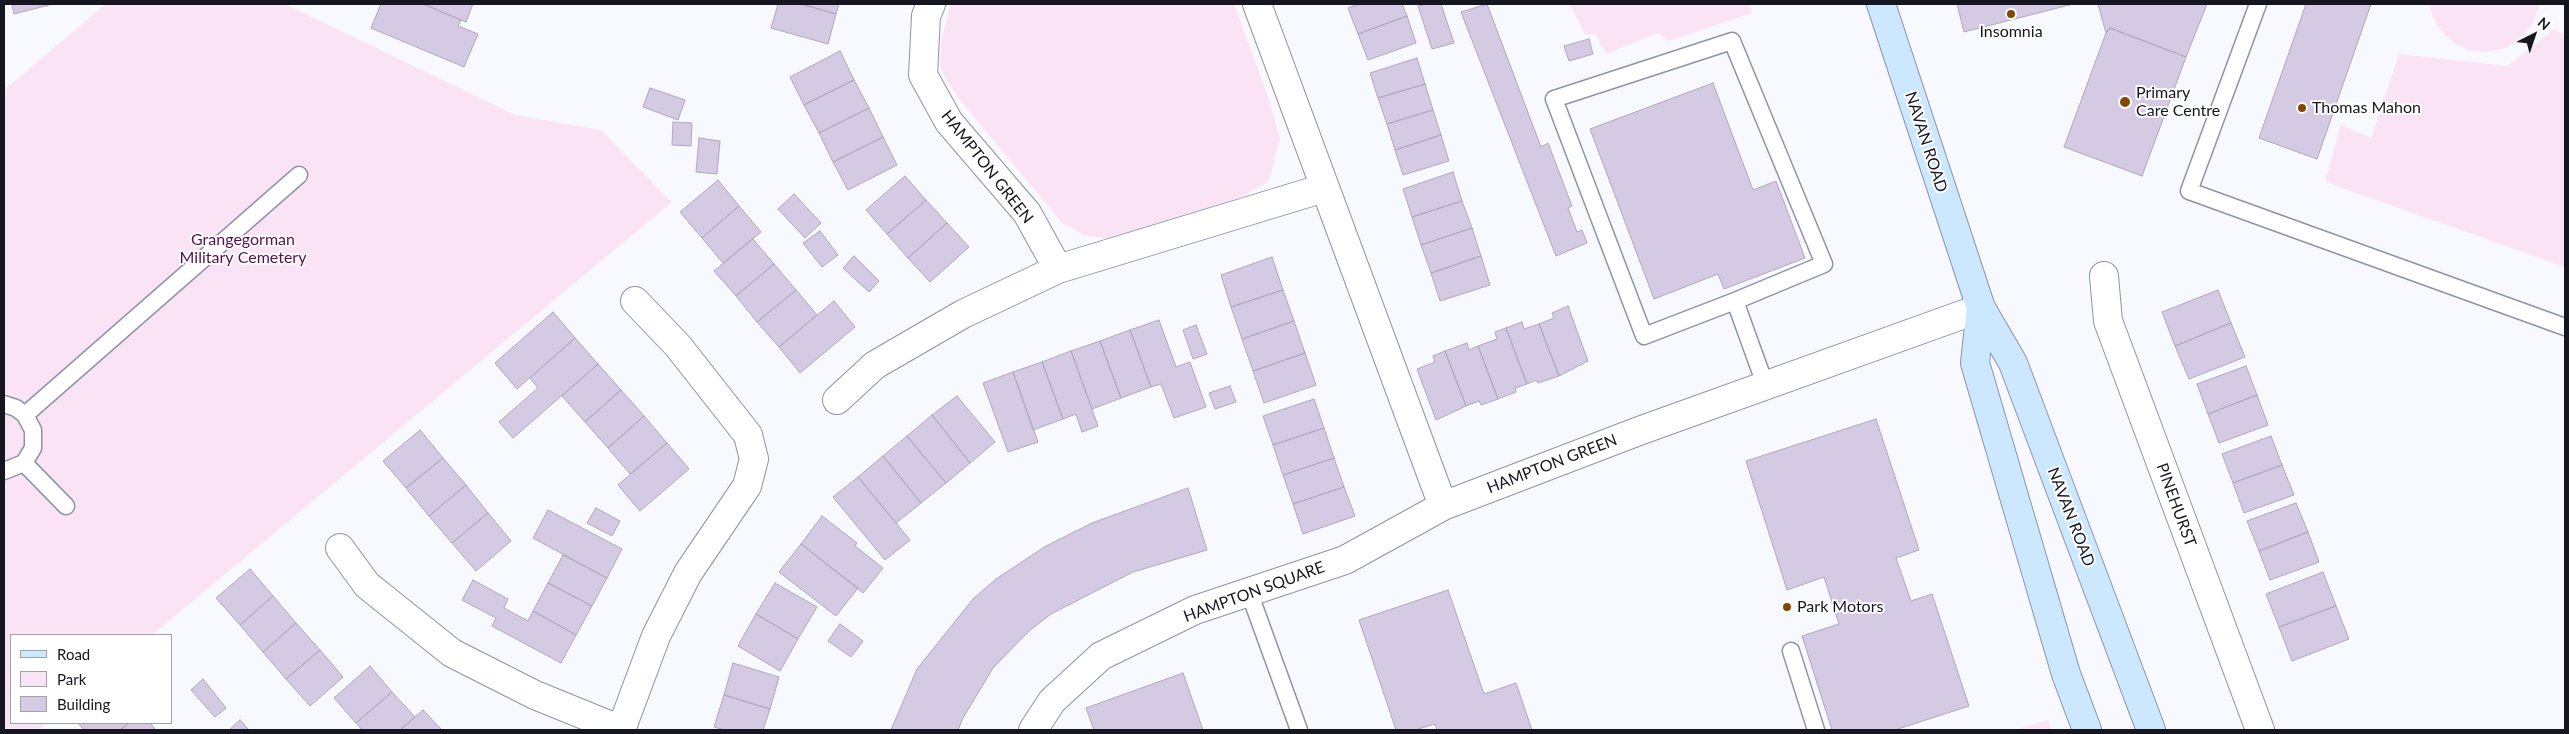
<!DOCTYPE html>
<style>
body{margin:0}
#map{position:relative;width:2569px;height:734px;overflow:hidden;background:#f7f9fe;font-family:Lato,sans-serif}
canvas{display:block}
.frame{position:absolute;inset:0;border:5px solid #151620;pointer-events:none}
.legend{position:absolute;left:10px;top:634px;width:162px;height:90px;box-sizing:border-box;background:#fff;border:1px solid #a1a2a6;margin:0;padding:6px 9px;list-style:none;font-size:15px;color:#151620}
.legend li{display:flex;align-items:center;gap:10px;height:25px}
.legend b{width:25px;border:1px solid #a1a2a6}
.north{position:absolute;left:2509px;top:10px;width:50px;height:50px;-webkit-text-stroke:4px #fff;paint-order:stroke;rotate:41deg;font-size:14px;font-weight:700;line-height:20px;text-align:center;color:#151620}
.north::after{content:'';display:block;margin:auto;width:18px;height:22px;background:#151620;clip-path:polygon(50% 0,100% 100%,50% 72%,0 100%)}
</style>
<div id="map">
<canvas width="2569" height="734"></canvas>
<div class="frame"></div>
<ul class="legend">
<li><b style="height:6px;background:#cce8ff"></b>Road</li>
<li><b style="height:14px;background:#fae3f5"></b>Park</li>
<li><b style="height:14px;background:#d5cae4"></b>Building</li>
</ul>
<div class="north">N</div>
</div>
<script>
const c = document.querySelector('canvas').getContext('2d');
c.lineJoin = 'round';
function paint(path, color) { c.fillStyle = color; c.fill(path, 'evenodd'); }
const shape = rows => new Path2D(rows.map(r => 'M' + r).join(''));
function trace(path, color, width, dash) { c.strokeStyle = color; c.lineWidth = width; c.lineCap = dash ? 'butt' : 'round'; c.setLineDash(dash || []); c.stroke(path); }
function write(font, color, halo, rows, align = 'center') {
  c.font = font + ' Lato,sans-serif'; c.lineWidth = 4; c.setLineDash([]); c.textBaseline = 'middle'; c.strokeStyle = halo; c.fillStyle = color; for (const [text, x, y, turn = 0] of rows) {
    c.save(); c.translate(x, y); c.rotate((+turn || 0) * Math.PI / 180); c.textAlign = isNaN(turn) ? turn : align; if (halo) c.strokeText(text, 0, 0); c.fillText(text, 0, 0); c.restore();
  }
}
const green = shape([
 [106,4,285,4,515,115,601,130,672,202,152,635,11,635,11,723,47,723,38,730,4,730,4,90],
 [951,4,1234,4,1267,94,1280,138,1269,181,1244,196,1115,239,1086,236,1062,223,956,95,940,68,941,41],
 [1570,4,1749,4,1752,13,1669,41,1658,33,1606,54,1595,34,1585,35],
 [2430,4,2538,4,2539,6,2533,23,2521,38,2506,48,2488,52,2470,51,2454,43,2441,31,2432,16],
 [2554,29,2565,35,2565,267,2325,182,2341,125,2371,138,2399,54,2508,66],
 [2048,720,2051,730,2015,730]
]);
const building = shape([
 [12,4,53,4,14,14,12,4],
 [381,4,423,4,461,20,458,26,478,34,464,67,371,28,381,4],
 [423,4,473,4,466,22,423,4],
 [778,4,801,4,836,14,828,44,771,28,778,4],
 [801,4,839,4,836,14,801,4],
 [1359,4,1402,4,1407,16,1358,34,1348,8,1359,4],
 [1426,4,1441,4,1454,43,1432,49,1418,6,1426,4],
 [1487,4,1541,147,1548,143,1572,206,1568,208,1577,232,1582,230,1587,243,1556,256,1461,12,1487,4],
 [1957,4,2073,4,1964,32,1957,4],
 [2098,4,2207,4,2186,57,2110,28,2106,33,2098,4],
 [2306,4,2371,4,2317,159,2259,138,2306,4],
 [1407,16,1416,43,1368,60,1358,34,1407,16],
 [2110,28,2186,57,2142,176,2064,147,2106,33,2110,28],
 [1589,39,1593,54,1569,61,1564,46,1589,39],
 [840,51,854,80,804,105,790,77,840,51],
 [1417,58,1425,84,1378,98,1370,73,1417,58],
 [854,80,869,108,819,133,804,105,854,80],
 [1713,83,1753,190,1776,181,1805,258,1724,289,1718,274,1654,299,1590,129,1713,83],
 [1425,84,1433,110,1387,124,1378,98,1425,84],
 [650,88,685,100,678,120,643,107,650,88],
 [869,108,883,137,833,162,819,133,869,108],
 [1433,110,1441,135,1395,150,1387,124,1433,110],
 [673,122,692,123,691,146,672,145,673,122],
 [1441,135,1449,161,1403,175,1395,150,1441,135],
 [883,137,897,165,848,190,833,162,883,137],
 [699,138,720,141,717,174,696,172,699,138],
 [1453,172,1462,201,1412,217,1403,189,1453,172],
 [905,176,926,200,887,234,866,210,905,176],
 [718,180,739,206,702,238,680,212,718,180],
 [794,194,821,223,805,238,778,209,794,194],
 [926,200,947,223,908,258,887,234,926,200],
 [1462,201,1472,228,1421,245,1412,217,1462,201],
 [739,206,761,232,723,263,702,238,739,206],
 [947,223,969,247,930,282,908,258,947,223],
 [1472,228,1481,256,1431,273,1421,245,1472,228],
 [820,231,838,255,822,267,803,243,820,231],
 [753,239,774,264,736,296,714,271,753,239],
 [854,256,879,281,869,292,843,268,854,256],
 [1481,256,1490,285,1440,301,1431,273,1481,256],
 [1272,257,1283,290,1231,307,1221,275,1272,257],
 [774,264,796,290,757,322,736,296,774,264],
 [796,290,817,315,779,347,757,322,796,290],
 [1283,290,1294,321,1242,339,1231,307,1283,290],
 [2218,290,2231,323,2175,346,2162,312,2218,290],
 [834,301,855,327,800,373,779,347,834,301],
 [1568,306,1588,361,1559,376,1539,324,1554,318,1552,313,1568,306],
 [553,312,575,338,517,389,495,363,553,312],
 [1159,320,1176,367,1190,362,1206,407,1174,418,1161,384,1151,387,1130,330,1159,320],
 [1294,321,1305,353,1253,371,1242,339,1294,321],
 [1522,322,1524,329,1539,324,1559,376,1538,383,1536,380,1527,384,1506,328,1522,322],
 [2231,323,2245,357,2189,379,2175,346,2231,323],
 [1196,325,1207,354,1193,359,1183,330,1196,325],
 [1506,328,1527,384,1515,388,1516,392,1498,399,1478,346,1497,339,1495,332,1506,328],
 [1130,330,1151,387,1121,398,1100,341,1130,330],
 [575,338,598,364,513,438,499,422,538,388,530,378,575,338],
 [1100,341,1121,398,1092,409,1071,351,1100,341],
 [1467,343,1469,350,1478,346,1498,399,1481,405,1479,401,1466,406,1445,351,1467,343],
 [1071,351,1098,426,1082,432,1076,414,1063,419,1042,362,1071,351],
 [1445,351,1466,406,1436,420,1417,369,1435,362,1433,356,1445,351],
 [1305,353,1316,385,1264,403,1253,371,1305,353],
 [1042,362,1063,419,1033,430,1013,372,1042,362],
 [598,364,621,390,585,422,562,396,598,364],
 [2246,366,2257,395,2208,414,2197,384,2246,366],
 [1013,372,1038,442,1008,452,983,383,1013,372],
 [1230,386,1236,402,1215,409,1209,393,1230,386],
 [621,390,644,416,608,448,585,422,621,390],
 [2257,395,2268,425,2219,443,2208,414,2257,395],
 [957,396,995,442,970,463,932,415,957,396],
 [1314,399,1324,428,1273,445,1263,416,1314,399],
 [932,415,970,463,946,483,907,436,932,415],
 [644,416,667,443,630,474,608,448,644,416],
 [1876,419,1919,550,1896,558,1911,601,1932,594,1969,706,1895,730,1832,730,1802,636,1839,624,1824,577,1787,590,1746,461,1876,419],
 [1324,428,1334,458,1283,475,1273,445,1324,428],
 [420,430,443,458,406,488,383,461,420,430],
 [907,436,946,483,921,503,883,456,907,436],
 [2271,436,2282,465,2233,483,2222,454,2271,436],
 [667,443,689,469,640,511,618,485,667,443],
 [883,456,921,503,896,523,858,477,883,456],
 [443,458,466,485,429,516,406,488,443,458],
 [1334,458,1344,487,1293,504,1283,475,1334,458],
 [2282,465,2294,495,2244,513,2233,483,2282,465],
 [858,477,910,540,885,560,833,497,858,477],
 [466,485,488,513,452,543,429,516,466,485],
 [1344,487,1355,516,1303,534,1293,504,1344,487],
 [1188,488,1207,550,1133,572,1051,614,1029,631,993,668,963,718,958,730,891,730,917,669,973,599,996,579,1046,546,1092,523,1188,488],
 [2296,503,2308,532,2259,551,2247,521,2296,503],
 [596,508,620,521,612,536,587,523,596,508],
 [548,510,622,549,607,578,533,538,548,510],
 [488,513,511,541,476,571,452,543,488,513],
 [822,516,857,543,855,546,883,568,863,593,801,544,822,516],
 [2308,532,2319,562,2270,580,2259,551,2308,532],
 [801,544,858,588,836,616,779,572,801,544],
 [563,555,607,578,592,606,548,583,563,555],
 [250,569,273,596,240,625,216,598,250,569],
 [2323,572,2336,606,2279,627,2266,594,2323,572],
 [473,580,508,599,504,608,528,621,533,611,576,635,561,663,492,626,496,618,462,600,473,580],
 [548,583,592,606,576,635,533,611,548,583],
 [775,583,817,607,798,639,756,614,775,583],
 [1448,590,1484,694,1516,683,1532,730,1437,730,1435,724,1415,730,1396,730,1359,620,1448,590],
 [273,596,296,623,263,652,240,625,273,596],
 [2336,606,2349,639,2292,661,2279,627,2336,606],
 [756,614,798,639,780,671,738,646,756,614],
 [296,623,320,650,286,679,263,652,296,623],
 [840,624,863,641,851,657,828,641,840,624],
 [320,650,343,677,310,706,286,679,320,650],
 [733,663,779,677,770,709,724,695,733,663],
 [370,666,392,692,356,723,334,698,370,666],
 [1183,673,1203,730,1094,730,1086,708,1183,673],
 [203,679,226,708,215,717,191,690,203,679],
 [392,692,415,717,400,730,362,730,356,723,392,692],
 [724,695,770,709,763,730,724,730,714,727,724,695],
 [423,710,442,730,400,730,415,717,423,710],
 [240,720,249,730,229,730,240,720],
 [78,723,129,723,120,730,84,730,78,723],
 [129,723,150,723,156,730,120,730,129,723]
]);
const lane = shape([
 [2258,4,2189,191,2565,327],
 [1735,301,1824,264,1732,41,1554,99,1644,336,1735,301,1766,387],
 [4,404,16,408,25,415],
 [24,463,66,506],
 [4,471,24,463,33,448,33,430,25,415,299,175],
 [1249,592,1299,730],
 [1791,651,1816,730]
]);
const street = shape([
 [931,4,926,16,923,75,949,122,1027,213,1058,269],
 [1257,4,1443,506],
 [2104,276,2108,321,2260,730],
 [837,400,875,365,963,314,1058,269,1324,188],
 [340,548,367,585,452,653,535,695,621,730],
 [621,730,656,636,688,573,747,486,754,459,748,435,678,346,635,301],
 [1033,730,1052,701,1101,656,1195,610,1345,560,1443,506,1639,431,1981,308]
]);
const secondary = shape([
 [1881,4,1981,308,2013,363,2151,730],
 [1981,308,1975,363,2066,674,2087,730]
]);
const markers = [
 [2011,14,5,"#834702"],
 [2125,102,6,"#834702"],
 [2302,108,5,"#834702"],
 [1787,607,5,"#834702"]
];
const poiNames = [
 ["Insomnia",2011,32,"center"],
 ["Primary",2136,93],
 ["Care Centre",2136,111],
 ["Thomas Mahon",2312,108],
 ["Park Motors",1797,607]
];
const streetNames = [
 ["NAVAN ROAD",1926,142,72],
 ["HAMPTON GREEN",987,167,52],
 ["HAMPTON GREEN",1552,464,-21],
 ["PINEHURST",2176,505,70],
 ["NAVAN ROAD",2071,517,69],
 ["HAMPTON SQUARE",1254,592,-20]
];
const parkNames = [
 ["Grangegorman",243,240],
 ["Military Cemetery",243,258]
];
paint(green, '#fae3f5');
paint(building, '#d5cae4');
trace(building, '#b0a6be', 1);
trace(lane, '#8d93ab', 19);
trace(street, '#8d93ab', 30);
trace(secondary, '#8d93ab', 30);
trace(lane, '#fff', 16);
trace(street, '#fff', 28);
trace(secondary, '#cce8ff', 28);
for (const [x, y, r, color] of markers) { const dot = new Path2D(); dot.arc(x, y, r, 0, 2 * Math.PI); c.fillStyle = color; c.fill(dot); trace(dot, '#fff', 2); }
write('16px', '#151620', '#fff', poiNames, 'left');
write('16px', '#151620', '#fff', streetNames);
write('16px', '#550f4e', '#fff', parkNames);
</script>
